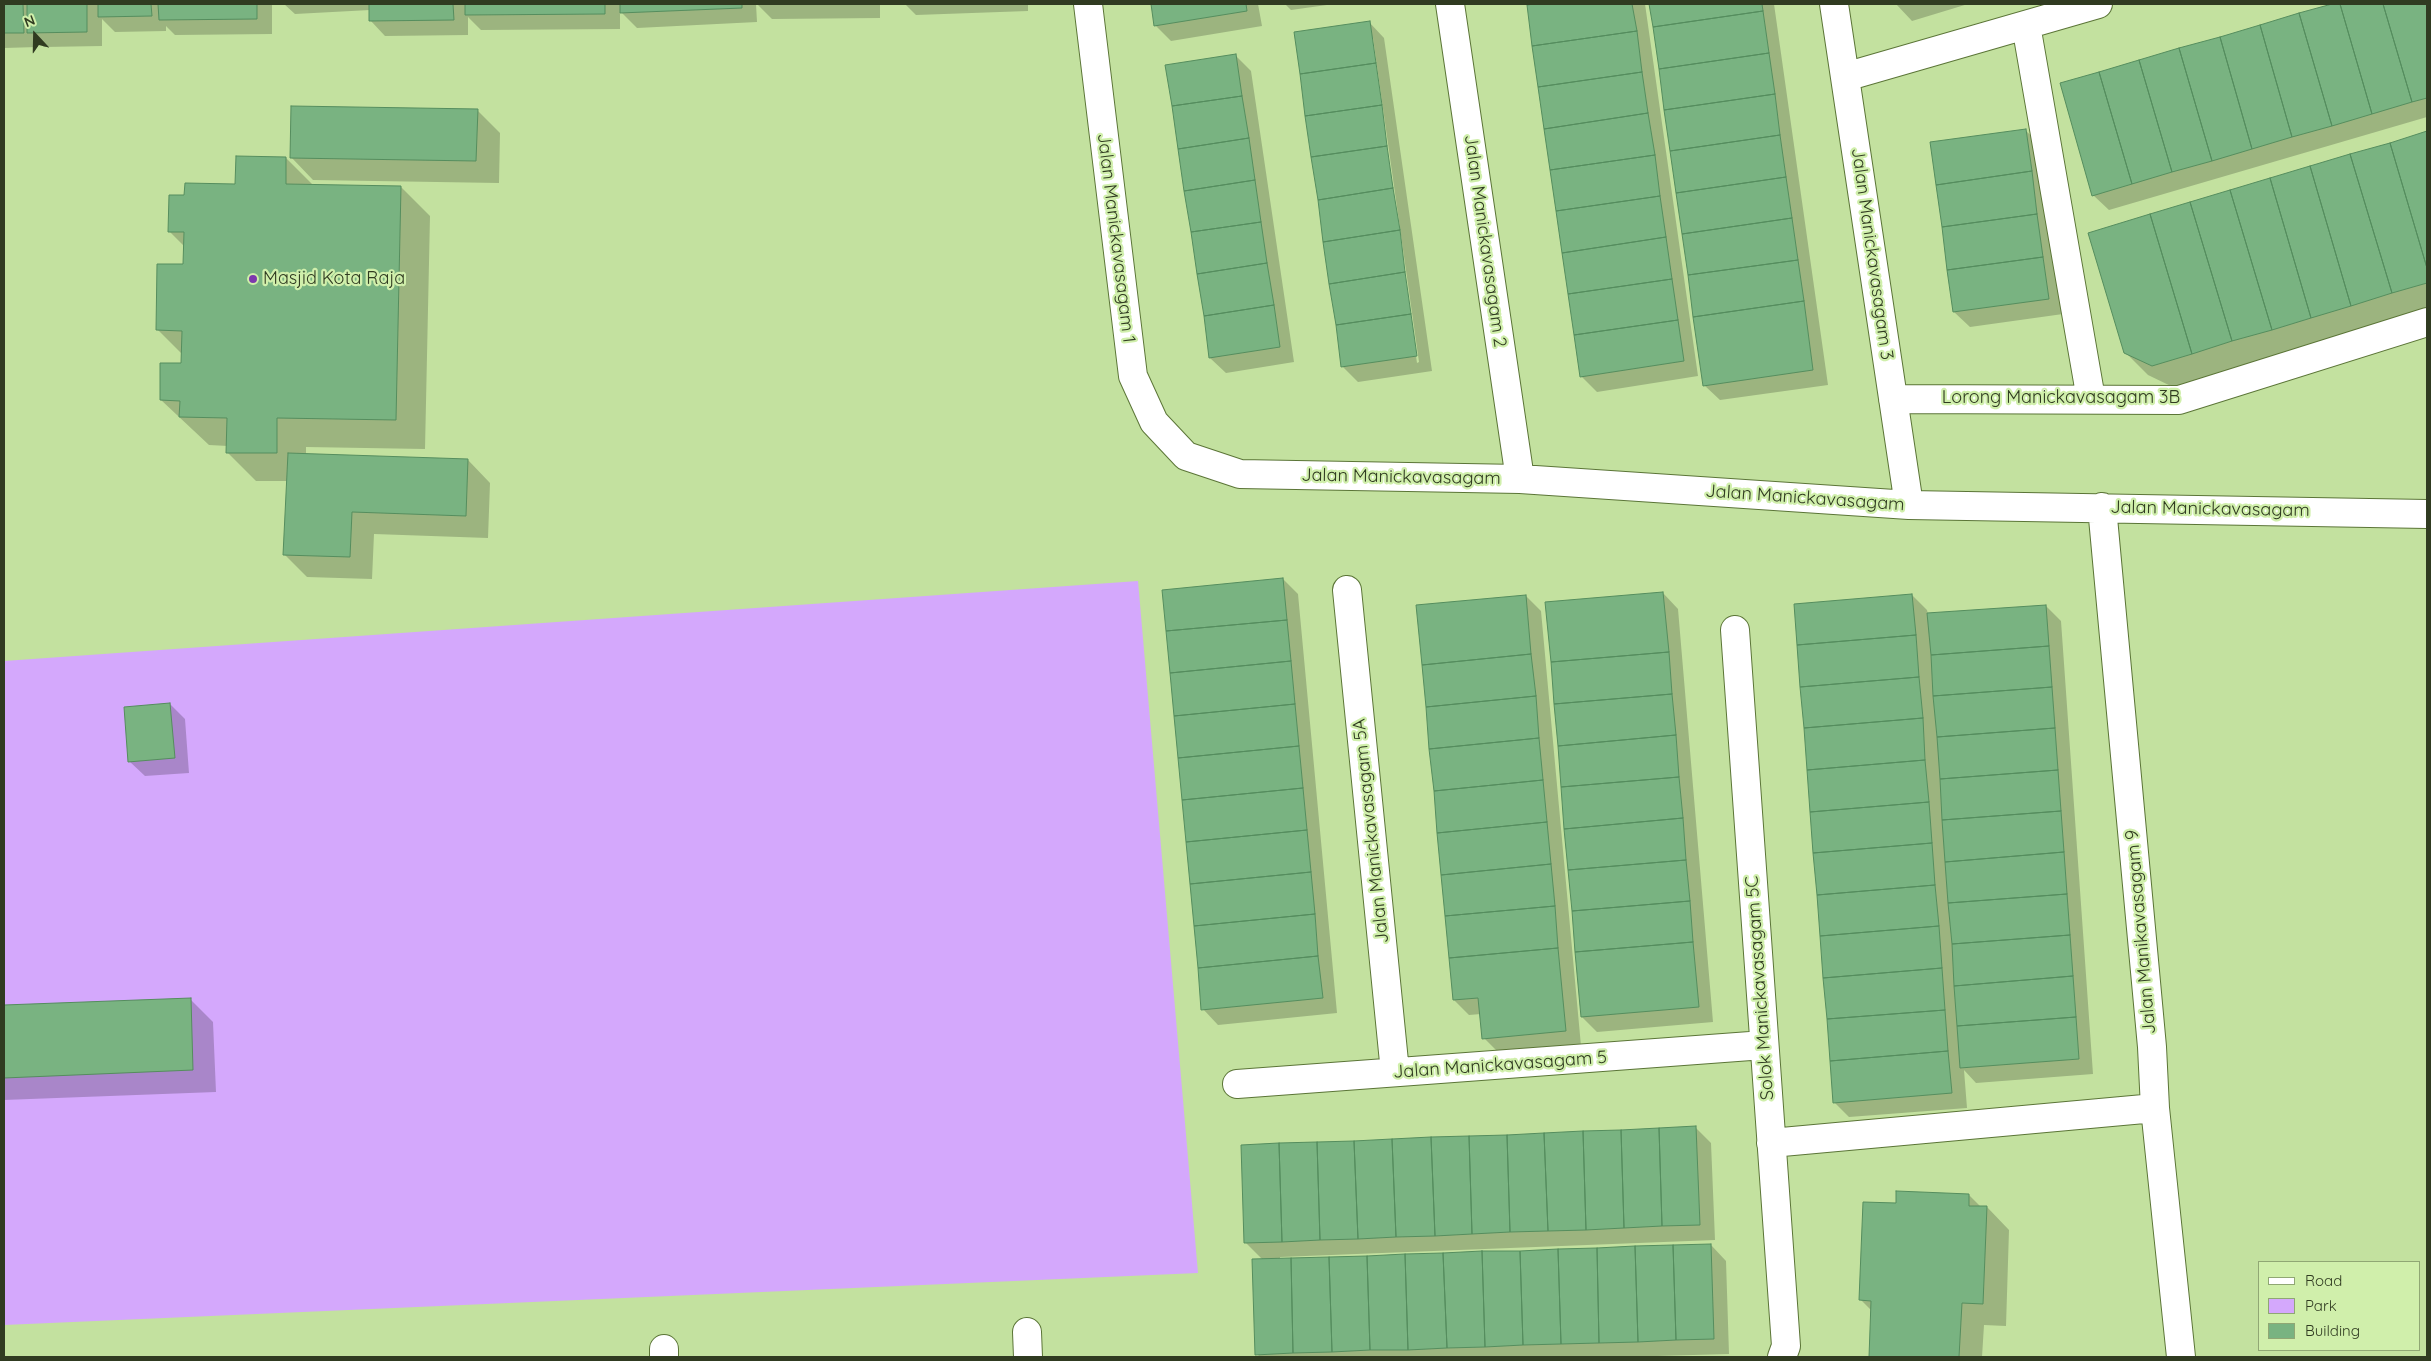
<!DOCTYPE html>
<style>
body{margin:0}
#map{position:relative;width:2431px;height:1361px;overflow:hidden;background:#c3e19f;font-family:Quicksand,sans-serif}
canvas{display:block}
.frame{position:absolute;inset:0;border:5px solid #303b21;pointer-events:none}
.legend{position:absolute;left:2258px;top:1261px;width:162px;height:90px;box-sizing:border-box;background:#d0efab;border:1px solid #90a774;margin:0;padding:6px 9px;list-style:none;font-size:15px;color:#303b21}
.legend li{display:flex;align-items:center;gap:10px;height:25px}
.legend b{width:25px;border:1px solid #90a774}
.north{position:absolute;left:10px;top:10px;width:50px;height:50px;-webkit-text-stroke:4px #d0efab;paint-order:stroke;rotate:339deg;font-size:14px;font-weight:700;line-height:20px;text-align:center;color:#303b21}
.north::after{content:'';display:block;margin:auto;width:18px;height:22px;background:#303b21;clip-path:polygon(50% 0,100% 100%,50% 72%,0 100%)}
</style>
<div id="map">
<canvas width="2431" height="1361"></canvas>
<div class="frame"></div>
<ul class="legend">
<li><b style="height:6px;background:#fff"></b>Road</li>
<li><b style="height:14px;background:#d4a8fc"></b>Park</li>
<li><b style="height:14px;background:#79b381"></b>Building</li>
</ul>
<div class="north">N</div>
</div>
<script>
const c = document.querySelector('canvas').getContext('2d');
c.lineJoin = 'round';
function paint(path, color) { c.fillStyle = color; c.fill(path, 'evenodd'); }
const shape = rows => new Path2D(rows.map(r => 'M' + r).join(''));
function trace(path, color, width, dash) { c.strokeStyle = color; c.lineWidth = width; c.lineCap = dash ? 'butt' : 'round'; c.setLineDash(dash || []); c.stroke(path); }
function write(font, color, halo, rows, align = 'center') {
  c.font = font + ' Quicksand,sans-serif'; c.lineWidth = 4.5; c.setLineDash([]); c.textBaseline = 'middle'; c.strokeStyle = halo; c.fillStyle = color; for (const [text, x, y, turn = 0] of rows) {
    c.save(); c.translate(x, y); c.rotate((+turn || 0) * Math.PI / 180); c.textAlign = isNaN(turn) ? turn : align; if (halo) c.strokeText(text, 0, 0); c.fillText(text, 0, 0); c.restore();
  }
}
const green = shape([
 [1138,581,1198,1273,4,1325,4,661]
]);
const shadow = shape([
 [4,4,272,4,272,34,175,35,166,26,166,31,115,32,102,19,102,46,44,47,38,42,38,47,4,48],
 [284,4,756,4,757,22,637,28,620,11,620,29,481,30,468,17,468,35,385,36,370,20,370,10,295,14],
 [757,4,880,4,880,18,772,19],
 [905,4,1028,4,1028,11,916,15],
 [1152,4,1258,4,1262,26,1171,41,1155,25],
 [1285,4,1334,4,1291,10],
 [1528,4,1645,4,1698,376,1597,392,1581,376],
 [1651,4,1774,4,1828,385,1720,400,1704,385],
 [1896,4,1968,4,1912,21],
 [2335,4,2427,4,2427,117,2109,210,2093,195,2061,84],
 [1369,22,1384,38,1432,371,1358,382,1343,367],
 [1371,38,1373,38,1419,362,1417,363],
 [1235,55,1251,71,1294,362,1226,373,1210,358],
 [477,110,500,133,499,183,313,180,291,157],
 [2025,130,2041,145,2063,314,1970,327,1954,312,1932,143],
 [2427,132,2427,312,2175,388,2148,375,2125,352,2090,234],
 [286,158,314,186,401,187,430,216,425,449,306,447,306,454,468,460,490,483,488,538,374,534,372,579,307,577,284,554,288,481,256,481,227,452,228,446,209,445,161,400,182,364,182,354,158,330,184,265,184,246,169,231,186,196,237,185],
 [1283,579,1298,594,1337,1013,1218,1025,1203,1009],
 [1663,593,1678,609,1713,1022,1597,1032,1582,1017],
 [1912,595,1927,610,1928,615,2046,606,2061,621,2093,1074,1976,1083,1964,1070,1967,1108,1849,1117,1834,1102],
 [1526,596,1541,611,1581,1046,1499,1053,1484,1038,1481,1014,1469,1015,1454,1000],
 [170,704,185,719,189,773,145,776,129,761],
 [190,999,213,1022,216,1092,4,1100,4,1007],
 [1696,1128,1711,1143,1715,1240,1280,1257,1280,1260,1711,1245,1726,1261,1729,1354,1621,1357,1260,1357,1257,1354,1263,1260,1246,1243],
 [1969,1195,1981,1207,1987,1207,2009,1230,2006,1326,1984,1325,1982,1357,1870,1357,1872,1311,1860,1299]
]);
const building = shape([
 [4,4,23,4,24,33,4,33,4,4],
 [27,4,87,4,87,32,27,33,27,4],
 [98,4,151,4,152,16,98,17,98,4],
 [158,4,257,4,257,19,159,20,158,4],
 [369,4,453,4,454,20,369,21,369,4],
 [465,4,605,4,605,14,465,15,465,4],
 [620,4,742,4,742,8,620,13,620,4],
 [1151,4,1246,4,1247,11,1154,26,1151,4],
 [1534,4,1632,4,1637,31,1532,46,1527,5,1534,4],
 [1649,4,1762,4,1763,11,1653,27,1649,4],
 [2332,4,2340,4,2372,114,2332,126,2299,13,2332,4],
 [2340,4,2383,4,2412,102,2372,114,2340,4],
 [2383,4,2427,4,2427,98,2412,102,2383,4],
 [1763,11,1769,53,1659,69,1653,27,1763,11],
 [2299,13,2332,126,2292,137,2260,25,2299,13],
 [1370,21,1376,63,1300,74,1294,32,1370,21],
 [2260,25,2292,137,2252,149,2220,37,2260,25],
 [1637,31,1642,72,1538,87,1532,46,1637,31],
 [2220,37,2252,149,2212,161,2179,48,2220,37],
 [2179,48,2212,161,2172,172,2139,60,2179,48],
 [1769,53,1775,94,1664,110,1659,69,1769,53],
 [1236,54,1242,96,1172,106,1165,65,1236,54],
 [2139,60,2172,172,2132,184,2099,72,2139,60],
 [1376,63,1382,105,1305,116,1300,74,1376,63],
 [1642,72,1648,113,1544,129,1538,87,1642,72],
 [2099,72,2132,184,2092,196,2060,83,2099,72],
 [1775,94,1780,135,1670,151,1664,110,1775,94],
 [1242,96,1249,138,1178,149,1172,106,1242,96],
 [1382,105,1387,146,1311,157,1305,116,1382,105],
 [291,106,478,109,476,161,290,158,291,106],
 [1648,113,1655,155,1550,170,1544,129,1648,113],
 [2026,129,2032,171,1936,185,1930,142,2026,129],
 [2427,131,2427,268,2390,143,2427,131],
 [1780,135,1786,177,1676,193,1670,151,1780,135],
 [1249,138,1255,180,1184,191,1178,149,1249,138],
 [2390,143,2427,268,2427,283,2392,293,2350,154,2390,143],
 [1387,146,1393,188,1318,200,1311,157,1387,146],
 [2350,154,2392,293,2351,306,2310,166,2350,154],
 [1655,155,1660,196,1556,211,1550,170,1655,155],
 [236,156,286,157,286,184,401,186,396,420,277,418,277,453,226,453,227,418,179,417,180,401,160,400,160,363,181,363,182,331,156,330,157,264,183,264,184,232,168,232,169,195,184,195,185,183,235,184,236,156],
 [2310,166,2351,306,2311,318,2270,178,2310,166],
 [2032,171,2037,214,1942,227,1936,185,2032,171],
 [1786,177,1792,218,1682,234,1676,193,1786,177],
 [2270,178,2311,318,2272,330,2230,190,2270,178],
 [1255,180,1261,222,1191,232,1184,191,1255,180],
 [1393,188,1400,230,1323,242,1318,200,1393,188],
 [2230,190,2272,330,2232,341,2190,202,2230,190],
 [1660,196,1666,237,1562,253,1556,211,1660,196],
 [2190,202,2232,341,2192,354,2150,214,2190,202],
 [2037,214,2043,257,1947,270,1942,227,2037,214],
 [2150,214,2192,354,2152,366,2124,353,2088,233,2150,214],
 [1792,218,1798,260,1688,275,1682,234,1792,218],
 [1261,222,1267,263,1197,274,1191,232,1261,222],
 [1400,230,1405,272,1329,284,1323,242,1400,230],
 [1666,237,1672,279,1568,294,1562,253,1666,237],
 [2043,257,2049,299,1953,312,1947,270,2043,257],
 [1798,260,1804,301,1693,317,1688,275,1798,260],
 [1267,263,1274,305,1204,316,1197,274,1267,263],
 [1405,272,1411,314,1336,325,1329,284,1405,272],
 [1672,279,1678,320,1574,335,1568,294,1672,279],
 [1804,301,1813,370,1703,386,1693,317,1804,301],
 [1274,305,1280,347,1209,358,1204,316,1274,305],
 [1411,314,1417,356,1341,367,1336,325,1411,314],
 [1678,320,1684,361,1580,377,1574,335,1678,320],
 [288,453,468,459,466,516,352,512,350,557,283,555,288,453],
 [1283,578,1287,620,1166,631,1162,590,1283,578],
 [1663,592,1669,652,1551,662,1545,602,1663,592],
 [1912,594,1916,635,1797,645,1794,604,1912,594],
 [1526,595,1531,654,1422,665,1416,605,1526,595],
 [2046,605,2049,646,1931,655,1927,613,2046,605],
 [1287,620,1291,661,1170,673,1166,631,1287,620],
 [1916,635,1919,677,1800,687,1797,645,1916,635],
 [2049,646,2052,687,1933,696,1931,655,2049,646],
 [1669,652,1672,694,1554,704,1551,662,1669,652],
 [1531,654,1536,696,1426,707,1422,665,1531,654],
 [1291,661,1295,704,1174,716,1170,673,1291,661],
 [1919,677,1923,718,1804,728,1800,687,1919,677],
 [2052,687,2055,728,1937,737,1933,696,2052,687],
 [1672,694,1676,735,1558,746,1554,704,1672,694],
 [1536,696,1539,738,1429,749,1426,707,1536,696],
 [170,703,175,758,128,762,124,707,170,703],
 [1295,704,1299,746,1178,758,1174,716,1295,704],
 [1923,718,1925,760,1807,770,1804,728,1923,718],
 [2055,728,2058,770,1940,779,1937,737,2055,728],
 [1676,735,1679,777,1561,787,1558,746,1676,735],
 [1539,738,1543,780,1434,791,1429,749,1539,738],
 [1299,746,1303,788,1182,800,1178,758,1299,746],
 [1925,760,1929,802,1810,812,1807,770,1925,760],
 [2058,770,2061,811,1942,820,1940,779,2058,770],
 [1679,777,1683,818,1564,829,1561,787,1679,777],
 [1543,780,1547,822,1437,833,1434,791,1543,780],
 [1303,788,1307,830,1186,842,1182,800,1303,788],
 [1929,802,1932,843,1813,853,1810,812,1929,802],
 [2061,811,2064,852,1945,862,1942,820,2061,811],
 [1683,818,1686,860,1568,870,1564,829,1683,818],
 [1547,822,1551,864,1441,875,1437,833,1547,822],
 [1307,830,1311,872,1190,884,1186,842,1307,830],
 [1932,843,1935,885,1817,895,1813,853,1932,843],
 [2064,852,2067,894,1948,903,1945,862,2064,852],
 [1686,860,1690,901,1572,911,1568,870,1686,860],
 [1551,864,1555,906,1445,916,1441,875,1551,864],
 [1311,872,1315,914,1194,926,1190,884,1311,872],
 [1935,885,1939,926,1820,936,1817,895,1935,885],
 [2067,894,2070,935,1952,944,1948,903,2067,894],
 [1690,901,1693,942,1575,952,1572,911,1690,901],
 [1555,906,1558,948,1449,958,1445,916,1555,906],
 [1315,914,1318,956,1198,968,1194,926,1315,914],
 [1939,926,1942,968,1823,978,1820,936,1939,926],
 [2070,935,2073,976,1954,986,1952,944,2070,935],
 [1693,942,1699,1007,1581,1017,1575,952,1693,942],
 [1558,948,1566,1031,1482,1039,1478,998,1453,1000,1449,958,1558,948],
 [1318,956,1323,998,1201,1010,1198,968,1318,956],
 [1942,968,1945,1010,1827,1019,1823,978,1942,968],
 [2073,976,2076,1017,1957,1026,1954,986,2073,976],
 [191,998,193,1070,4,1078,4,1005,191,998],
 [1945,1010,1948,1051,1830,1061,1827,1019,1945,1010],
 [2076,1017,2079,1059,1960,1068,1957,1026,2076,1017],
 [1948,1051,1952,1093,1833,1103,1830,1061,1948,1051],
 [1696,1126,1700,1225,1662,1226,1659,1128,1696,1126],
 [1659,1128,1662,1226,1624,1228,1621,1130,1659,1128],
 [1621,1130,1624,1228,1586,1230,1583,1131,1621,1130],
 [1583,1131,1586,1230,1548,1231,1544,1133,1583,1131],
 [1544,1133,1548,1231,1510,1232,1507,1135,1544,1133],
 [1507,1135,1510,1232,1472,1234,1469,1136,1507,1135],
 [1469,1136,1472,1234,1435,1236,1431,1137,1469,1136],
 [1431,1137,1435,1236,1396,1237,1392,1139,1431,1137],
 [1392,1139,1396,1237,1358,1239,1354,1141,1392,1139],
 [1354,1141,1358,1239,1320,1240,1317,1142,1354,1141],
 [1317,1142,1320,1240,1282,1242,1279,1143,1317,1142],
 [1279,1143,1282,1242,1244,1243,1241,1145,1279,1143],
 [1896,1191,1969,1194,1969,1206,1987,1206,1983,1304,1962,1303,1959,1357,1869,1357,1871,1301,1859,1300,1863,1202,1896,1203,1896,1191],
 [1711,1244,1714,1339,1676,1340,1673,1245,1711,1244],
 [1673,1245,1676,1340,1638,1342,1635,1246,1673,1245],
 [1635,1246,1638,1342,1599,1343,1597,1248,1635,1246],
 [1597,1248,1599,1343,1561,1344,1558,1249,1597,1248],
 [1558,1249,1561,1344,1523,1345,1520,1251,1558,1249],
 [1482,1251,1520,1251,1523,1345,1485,1347,1482,1251],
 [1482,1251,1485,1347,1447,1348,1443,1253,1482,1251],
 [1443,1253,1447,1348,1408,1350,1405,1254,1443,1253],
 [1405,1254,1408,1350,1370,1350,1367,1256,1405,1254],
 [1367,1256,1370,1350,1332,1352,1329,1257,1367,1256],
 [1329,1257,1332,1352,1293,1353,1291,1258,1329,1257],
 [1291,1258,1293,1353,1255,1355,1252,1259,1291,1258]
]);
const minor = shape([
 [1088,4,1133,376,1154,422,1186,456,1240,474,1520,479,1909,505,2427,514],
 [1450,4,1520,479],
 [1834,4,1909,505],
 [2026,25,2091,399],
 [1845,77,2098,4],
 [1893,399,2179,400,2427,322],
 [2102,507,2152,1047,2155,1108,2181,1357],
 [1347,590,1395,1072],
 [1735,630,1786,1346,1782,1357],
 [1237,1084,1764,1045],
 [1771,1143,2155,1108],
 [1027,1332,1028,1357],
 [664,1349,664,1357]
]);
const markers = [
 [253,279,5,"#7d39ad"]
];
const streetNames = [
 ["Jalan Manickavasagam 1",1116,238,83],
 ["Jalan Manickavasagam 2",1485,241,82],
 ["Jalan Manickavasagam 3",1872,254,82],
 ["Lorong Manickavasagam 3B",2061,398],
 ["Jalan Manickavasagam",1401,477,1],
 ["Jalan Manickavasagam",1805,498,4],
 ["Jalan Manickavasagam",2210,509,1],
 ["Jalan Manickavasagam 5A",1371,831,-96],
 ["Jalan Manikavasagam 9",2141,932,-95],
 ["Solok Manickavasagam 5C",1760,988,-94],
 ["Jalan Manickavasagam 5",1500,1065,-4]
];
const poiNames = [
 ["Masjid Kota Raja",263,279]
];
paint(green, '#d4a8fc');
paint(shadow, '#0003');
paint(building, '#79b381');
trace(building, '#558d5e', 1);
trace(minor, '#5b7537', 30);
trace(minor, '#fff', 28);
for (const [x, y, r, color] of markers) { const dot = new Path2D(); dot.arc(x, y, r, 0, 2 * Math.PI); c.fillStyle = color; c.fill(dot); trace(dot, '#d0efab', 2); }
write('18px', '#303b21', '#d0efab', streetNames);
write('18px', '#303b21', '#d0efab', poiNames, 'left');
</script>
